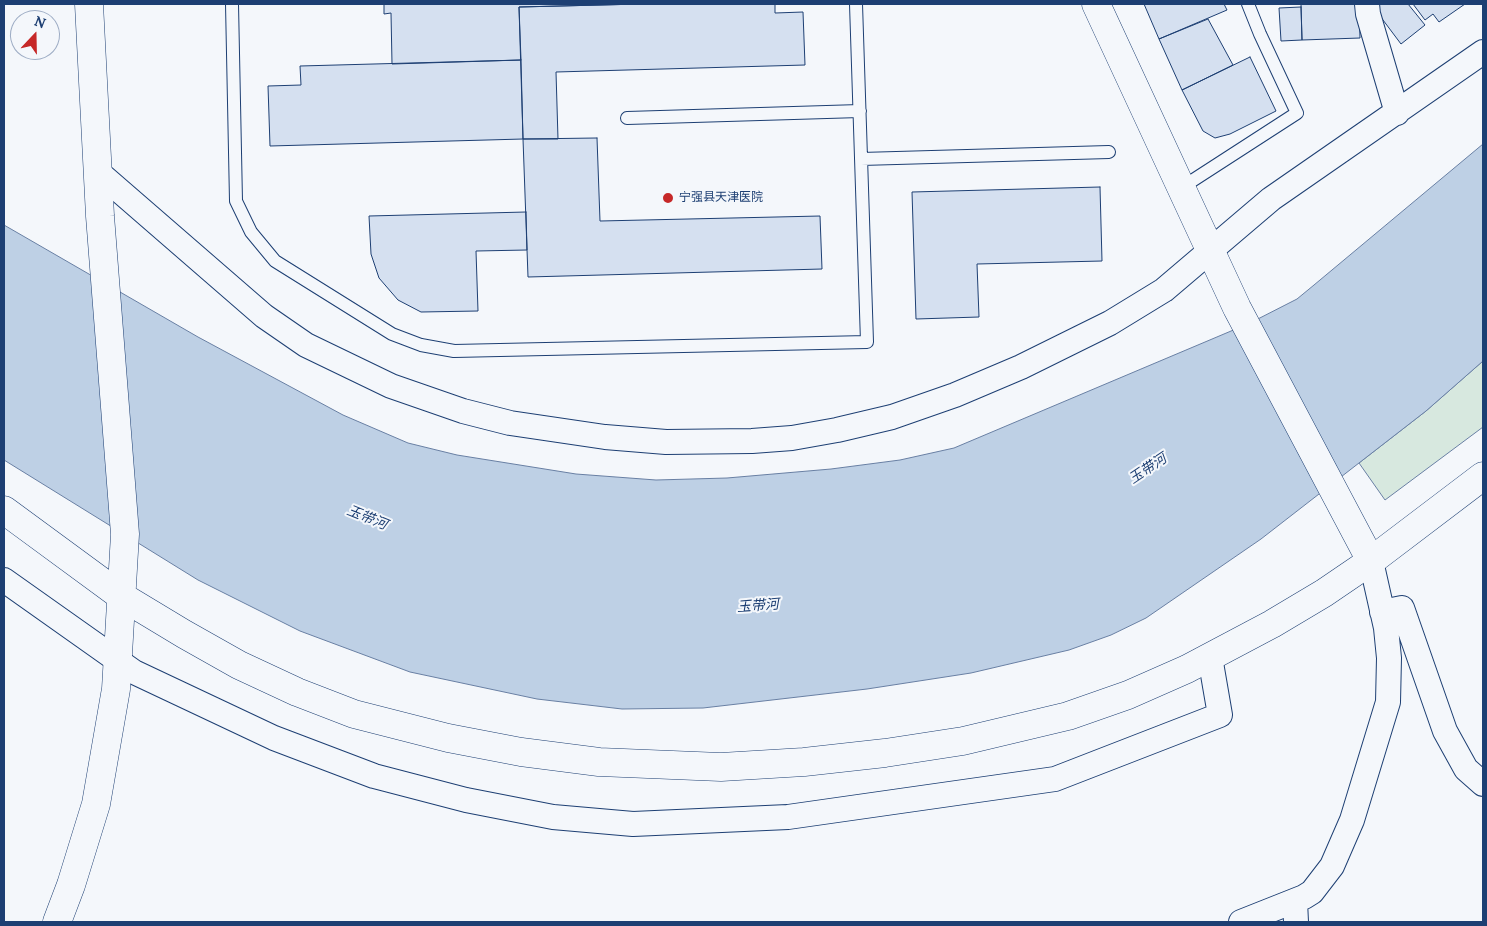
<!DOCTYPE html>
<meta charset="utf-8">
<style>
body{margin:0}
#map{position:relative;width:1487px;height:926px;overflow:hidden;background:#f4f7fb;font-family:Lora,serif}
canvas{display:block}
.frame{position:absolute;inset:0;border:5px solid #1d3f73;pointer-events:none}
.north{position:absolute;left:10px;top:10px;width:50px;height:50px;box-sizing:border-box;background:#f4f7fb;border:1px solid #9eadc5;border-radius:50%;rotate:21deg;font-size:14px;font-weight:700;line-height:20px;text-align:center;color:#1d3f73}
.north::after{content:'';display:block;margin:auto;width:18px;height:22px;background:#c62828;clip-path:polygon(50% 0,100% 100%,50% 72%,0 100%)}
</style>
<div id="map">
<canvas width="1487" height="926"></canvas>
<div class="frame"></div>
<div class="north">N</div>
</div>
<script>
const c = document.querySelector('canvas').getContext('2d');
c.lineJoin = 'round';
function paint(path, color) { c.fillStyle = color; c.fill(path, 'evenodd'); }
const shape = rows => new Path2D(rows.map(r => 'M' + r).join(''));
function trace(path, color, width, dash) { c.strokeStyle = color; c.lineWidth = width; c.lineCap = dash ? 'butt' : 'round'; c.setLineDash(dash || []); c.stroke(path); }
function write(font, color, halo, rows, align = 'center') {
  c.font = font + ' Lora,"Noto Sans SC",serif'; c.lineWidth = 4; c.setLineDash([]); c.textBaseline = 'middle'; c.strokeStyle = halo; c.fillStyle = color; for (const [text, x, y, turn = 0] of rows) {
    c.save(); c.translate(x, y); c.rotate((+turn || 0) * Math.PI / 180); c.textAlign = isNaN(turn) ? turn : align; if (halo) c.strokeText(text, 0, 0); c.fillText(text, 0, 0); c.restore();
  }
}
const green = shape([
 [1483,361,1483,427,1385,500,1359,463,1426,411,1483,361]
]);
const water = shape([
 [1483,144,1483,361,1426,411,1261,539,1146,618,1111,635,1069,650,971,673,867,689,703,708,622,709,537,699,410,672,300,631,198,580,4,460,4,225,198,337,343,415,408,443,457,455,576,474,656,480,727,478,831,469,900,460,954,448,1250,323,1297,299,1314,285,1483,144]
]);
const building = shape([
 [384,4,641,4,519,7,521,60,392,64,391,13,384,14,384,4],
 [641,4,775,4,775,13,803,12,805,65,556,72,558,139,523,139,519,7,641,4],
 [1144,4,1224,4,1227,10,1159,39,1144,4],
 [1301,4,1359,4,1360,38,1302,40,1301,4],
 [1376,4,1408,4,1425,25,1401,44,1377,12,1376,4],
 [1413,4,1465,4,1439,22,1433,14,1425,20,1413,4],
 [1301,7,1302,40,1281,41,1279,8,1301,7],
 [1208,19,1233,65,1182,90,1159,39,1208,19],
 [1250,57,1276,111,1230,134,1215,138,1203,131,1182,90,1250,57],
 [521,60,523,139,270,146,268,86,301,85,300,66,521,60],
 [597,138,600,221,820,216,822,269,528,277,523,139,597,138],
 [1100,187,1102,261,977,264,979,317,916,319,912,192,1100,187],
 [526,212,527,250,476,251,478,311,421,312,398,300,379,278,371,254,369,216,526,212]
]);
const service = shape([
 [232,4,236,201,251,232,275,261,392,334,421,345,454,351,867,342,856,4],
 [627,118,860,111],
 [861,159,1109,152],
 [1181,188,1297,113,1260,34,1248,4]
]);
const minor = shape([
 [1367,4,1368,14,1397,113],
 [98,172,264,316,306,345,391,386,463,411,510,423,605,437,666,442,752,441,792,438,837,430,892,417,955,395,1021,367,1110,323,1164,290,1271,199,1483,52],
 [4,580,134,672,274,738,374,776,466,800,553,817,633,824,788,817,1055,779,1220,715,1210,657],
 [1382,612,1402,608,1445,731,1466,769,1483,784],
 [1295,901,1296,922],
 [1241,922,1304,897,1312,892,1332,866,1352,820,1388,702,1389,658,1386,628,1371,561]
]);
const tertiary = shape([
 [1096,4,1237,308,1371,561],
 [4,510,121,596,184,634,239,665,297,692,354,714,448,738,521,752,599,762,721,767,804,762,885,753,963,741,1068,716,1128,695,1187,669,1272,624,1324,593,1371,561,1483,476],
 [57,922,71,885,96,804,116,689,125,534,100,216,89,4]
]);
const markers = [
 [668,198,6,"#c62828"]
];
const poiNames = [
 ["宁强县天津医院",679,198]
];
const waterNames = [
 ["玉带河",1148,469,-34],
 ["玉带河",367,518,22],
 ["玉带河",758,606,-4]
];
paint(green, '#d7e8df');
trace(green, '#687fa3', 1);
paint(water, '#bed0e5');
trace(water, '#687fa3', 1);
paint(building, '#d5e0f0');
trace(building, '#1d3f73', 1);
trace(service, '#1d3f73', 14);
trace(minor, '#1d3f73', 26);
trace(tertiary, '#1d3f73', 29);
trace(service, '#f4f7fb', 12);
trace(minor, '#f4f7fb', 24);
trace(tertiary, '#f4f7fb', 28);
for (const [x, y, r, color] of markers) { const dot = new Path2D(); dot.arc(x, y, r, 0, 2 * Math.PI); c.fillStyle = color; c.fill(dot); trace(dot, '#f4f7fb', 2); }
write('12px', '#1d3f73', '#f4f7fb', poiNames, 'left');
write('italic 14px', '#1d3f73', '#f4f7fb', waterNames);
</script>
